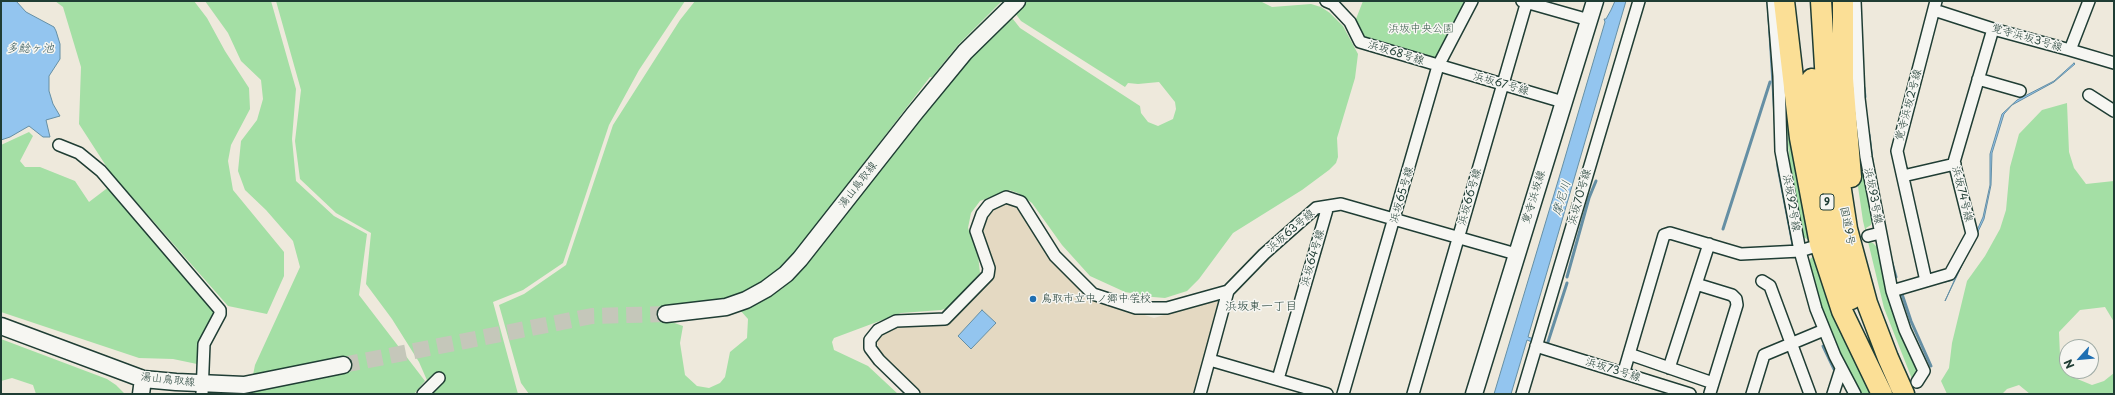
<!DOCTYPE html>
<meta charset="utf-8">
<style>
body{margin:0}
#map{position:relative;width:2115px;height:395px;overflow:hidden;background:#eee9dc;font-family:"Playpen Sans",sans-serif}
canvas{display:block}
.frame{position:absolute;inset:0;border:2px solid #1f3d34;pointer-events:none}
.north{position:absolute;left:2059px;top:339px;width:40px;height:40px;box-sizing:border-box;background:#f6f6f2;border:1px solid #a0aca6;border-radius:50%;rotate:243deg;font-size:11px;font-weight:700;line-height:16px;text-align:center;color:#1f3d34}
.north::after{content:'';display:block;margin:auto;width:14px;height:18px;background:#1f6fb2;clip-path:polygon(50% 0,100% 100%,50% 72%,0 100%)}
</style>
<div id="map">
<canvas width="2115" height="395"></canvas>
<div class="frame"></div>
<div class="north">N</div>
</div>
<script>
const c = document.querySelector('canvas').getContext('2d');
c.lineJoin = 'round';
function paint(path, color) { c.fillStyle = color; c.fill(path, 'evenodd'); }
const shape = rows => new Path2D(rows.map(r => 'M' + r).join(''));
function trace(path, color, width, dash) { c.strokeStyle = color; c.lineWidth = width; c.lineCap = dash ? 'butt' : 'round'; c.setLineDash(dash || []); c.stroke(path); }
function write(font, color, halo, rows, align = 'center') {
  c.font = font + ' "Playpen Sans","Klee One",sans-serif'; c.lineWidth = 3; c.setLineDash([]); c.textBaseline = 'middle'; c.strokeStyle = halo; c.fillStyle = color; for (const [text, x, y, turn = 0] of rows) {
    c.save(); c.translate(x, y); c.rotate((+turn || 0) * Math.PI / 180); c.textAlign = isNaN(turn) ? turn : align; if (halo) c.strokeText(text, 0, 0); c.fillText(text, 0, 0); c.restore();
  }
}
const built = shape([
 [1005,204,1019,204,1052,259,1084,293,1091,298,1154,318,1220,298,1196,394,920,394,880,355,877,342,879,335,895,325,930,323,992,276,982,230,987,211]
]);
const green = shape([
 [55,1,194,1,207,18,225,51,249,88,250,109,231,145,228,161,233,190,284,252,284,276,267,314,228,306,110,172,79,124,81,67,63,7],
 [205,1,271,1,296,89,292,139,296,181,334,216,367,234,359,295,425,381,414,394,233,394,347,372,344,357,253,375,255,365,300,267,293,241,266,210,245,190,238,171,241,141,257,120,263,99,261,80,241,61,228,33],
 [276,1,685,1,639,70,609,125,563,263,523,290,493,302,518,394,433,394,419,362,392,319,366,284,371,233,336,213,300,179,295,141,301,90],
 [695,1,1002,1,958,45,932,77,930,77,824,215,826,216,783,266,761,283,745,291,666,320,683,326,680,343,685,375,697,386,709,388,720,383,725,377,730,352,747,338,748,319,740,310,782,289,863,193,941,89,1009,14,1020,28,1140,106,1141,113,1148,122,1158,126,1173,119,1176,109,1175,102,1159,82,1138,84,1128,83,1125,87,1021,21,1015,13,1025,1,1260,1,1272,7,1311,4,1321,7,1330,13,1343,26,1358,54,1355,78,1337,138,1338,157,1336,163,1329,170,1302,190,1233,233,1199,279,1187,291,1165,298,1153,297,1125,292,1090,276,1062,245,1032,203,1018,193,1009,190,980,201,971,213,968,228,978,255,980,273,948,308,941,310,901,313,834,338,832,342,834,350,868,366,898,394,529,394,521,383,499,305,524,294,566,265,613,125,680,20],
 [1363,1,1467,1,1438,59,1432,62,1366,42,1354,24],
 [1847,38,1860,142,1872,219,1871,225,1866,228,1869,242,1873,243,1879,249,1919,370,1912,379,1884,308,1863,221,1852,145],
 [1784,94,1790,99,1875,394,1859,394,1826,326,1808,264,1811,258,1818,254,1810,241,1802,236,1791,181],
 [2067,103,2069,152,2074,168,2086,184,2114,181,2114,322,2105,307,2080,310,2059,332,2060,356,2070,376,2092,385,2104,381,2114,373,2114,394,2030,394,2019,385,2007,389,2002,394,1947,394,1941,381,1949,368,1952,343,1967,281,1985,256,2000,229,2006,210,2010,167,2019,134,2042,110],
 [29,132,33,136,20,161,25,167,40,167,75,181,89,202,110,186,217,310,200,349,197,364,173,359,139,358,1,312,1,145],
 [1,339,107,379,116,385,125,394,36,394,33,385,12,378,1,381]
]);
const water = shape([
 [1,1,16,1,26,12,54,27,56,31,60,44,60,59,49,76,49,91,53,104,60,116,46,120,50,137,43,137,29,126,10,137,1,140,1,1],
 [1615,1,1626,1,1528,337,1534,339,1532,342,1527,340,1511,394,1494,394,1561,171,1605,22,1604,19,1606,19,1611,10,1615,1],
 [1767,1,1769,1,1773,89,1792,245,1777,167,1767,1],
 [2074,63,2075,64,2054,82,2012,105,2004,114,1992,153,1991,185,1984,219,1945,301,1983,217,1990,185,1990,154,2002,114,2017,100,2054,81,2074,63],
 [982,310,996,323,971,349,958,336,982,310]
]);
const stream = shape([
 [1864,88,1865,97],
 [1869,135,1872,161],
 [1723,229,1770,82],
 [1891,260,1896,277],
 [1567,277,1589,198,1596,181],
 [1945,281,1953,279],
 [1902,294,1911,321,1931,366],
 [1547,345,1567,283],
 [1823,346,1834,369]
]);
const secondaryTunnel = shape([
 [343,365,592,316,666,314]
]);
const street = shape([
 [1326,1,1333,4,1350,22,1360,42,1563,102],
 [1522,1,1589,20],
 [1773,1,1779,76,1781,151,1800,251,1816,309,1835,356,1855,394],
 [1855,1,1859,98,1866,157,1892,291,1905,330,1924,371,1917,382],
 [1934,10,1993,29,2070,50,2089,1],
 [2070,50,2114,63],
 [1978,79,2020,91],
 [2089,95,2114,111],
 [59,145,79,153,101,171,220,310,220,314,204,344,202,394],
 [1903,176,1955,164],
 [1868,236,1880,233],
 [1762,281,1770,286,1810,394],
 [1926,281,1897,151,1936,1],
 [1696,284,1732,295,1736,299,1737,305,1710,393],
 [1892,291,1950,274,1972,234,1954,162,1993,29],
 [1536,346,1690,394],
 [1629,354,1713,383],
 [1210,360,1327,394],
 [1625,368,1664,235,1670,233,1741,254,1800,251,1813,247],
 [1669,368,1709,244],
 [1278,379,1328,206],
 [423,394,439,378],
 [914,394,879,360,870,348,870,340,878,330,896,321,945,319,988,275,989,268,976,231,982,214,989,205,1006,197,1021,202,1055,256,1093,294,1136,308,1167,308,1228,291],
 [1200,394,1228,291,1264,254,1316,208,1341,204,1516,254],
 [1343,394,1438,66,1472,1],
 [1413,394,1527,1],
 [1522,394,1639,1],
 [1752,394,1764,355,1824,330],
 [1833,394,1841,369]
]);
const secondary = shape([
 [666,314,726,307,746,300,766,289,786,274,800,259,914,114,965,52,1017,1],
 [1,326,143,379,176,382,244,385,343,365],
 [141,394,143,379],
 [1474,394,1595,1]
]);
const highway = shape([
 [1784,1,1800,138,1820,244,1842,311,1882,394],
 [1821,1,1827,99,1847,229,1867,303,1888,358,1904,394],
 [1843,1,1843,79,1851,177],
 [1812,79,1825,194,1834,236,1851,299]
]);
const markers = [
 [1033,299,4,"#1f6fb2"]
];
const shields = [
 [1827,202,14]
];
const shieldNames = [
 ["9",1827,202]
];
const parkNames = [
 ["浜坂中央公園",1421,29]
];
const streetNames = [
 ["覚寺浜坂3号線",2027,38,16],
 ["浜坂68号線",1396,53,17],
 ["浜坂67号線",1501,84,16],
 ["覚寺浜坂2号線",1909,105,-75],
 ["湯山鳥取線",858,185,-52],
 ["浜坂74号線",1962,194,76],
 ["浜坂65号線",1402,195,-74],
 ["浜坂93号線",1873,196,79],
 ["浜坂66号線",1470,197,-74],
 ["覚寺浜坂線",1534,197,-73],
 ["浜坂70号線",1580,197,-74],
 ["浜坂92号線",1791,203,80],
 ["国道9号",1847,226,79],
 ["浜坂63号線",1291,231,-41],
 ["浜坂64号線",1313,258,-74],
 ["浜坂73号線",1613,370,17],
 ["湯山鳥取線",168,380,6]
];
const poiNames = [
 ["鳥取市立中ノ郷中学校",1041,299]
];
const waterNames = [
 ["多鯰ヶ池",30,49],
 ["摩尼川",1562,198,-73]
];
const neighbourhoodNames = [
 ["浜坂東一丁目",1261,307]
];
paint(built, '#e4d9c2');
paint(green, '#a4dfa5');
paint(water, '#93c5ef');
trace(water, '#658fa4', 1);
trace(stream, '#658fa4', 3);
trace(secondaryTunnel, '#c5c7ba', 16, [16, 8]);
trace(street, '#1f3d34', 14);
trace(secondary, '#1f3d34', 19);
trace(highway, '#1f3d34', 23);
trace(street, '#f6f6f2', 11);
trace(secondary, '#f6f6f2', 16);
trace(highway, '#fbdf96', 20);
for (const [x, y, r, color] of markers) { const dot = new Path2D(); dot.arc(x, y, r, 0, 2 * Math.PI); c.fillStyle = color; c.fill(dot); trace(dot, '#f6f6f2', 1.5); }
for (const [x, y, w] of shields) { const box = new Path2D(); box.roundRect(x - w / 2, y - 8, w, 16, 3); c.fillStyle = '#f6f6f2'; c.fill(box); trace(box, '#1f3d34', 1); }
write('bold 10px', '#1f3d34', null, shieldNames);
write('11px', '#3a5d4b', '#f6f6f2', parkNames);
write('11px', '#1f3d34', '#f6f6f2', streetNames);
write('11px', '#1f3d34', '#f6f6f2', poiNames, 'left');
write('italic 12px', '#365859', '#f6f6f2', waterNames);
write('12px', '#1f3d34', '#f6f6f2', neighbourhoodNames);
</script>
